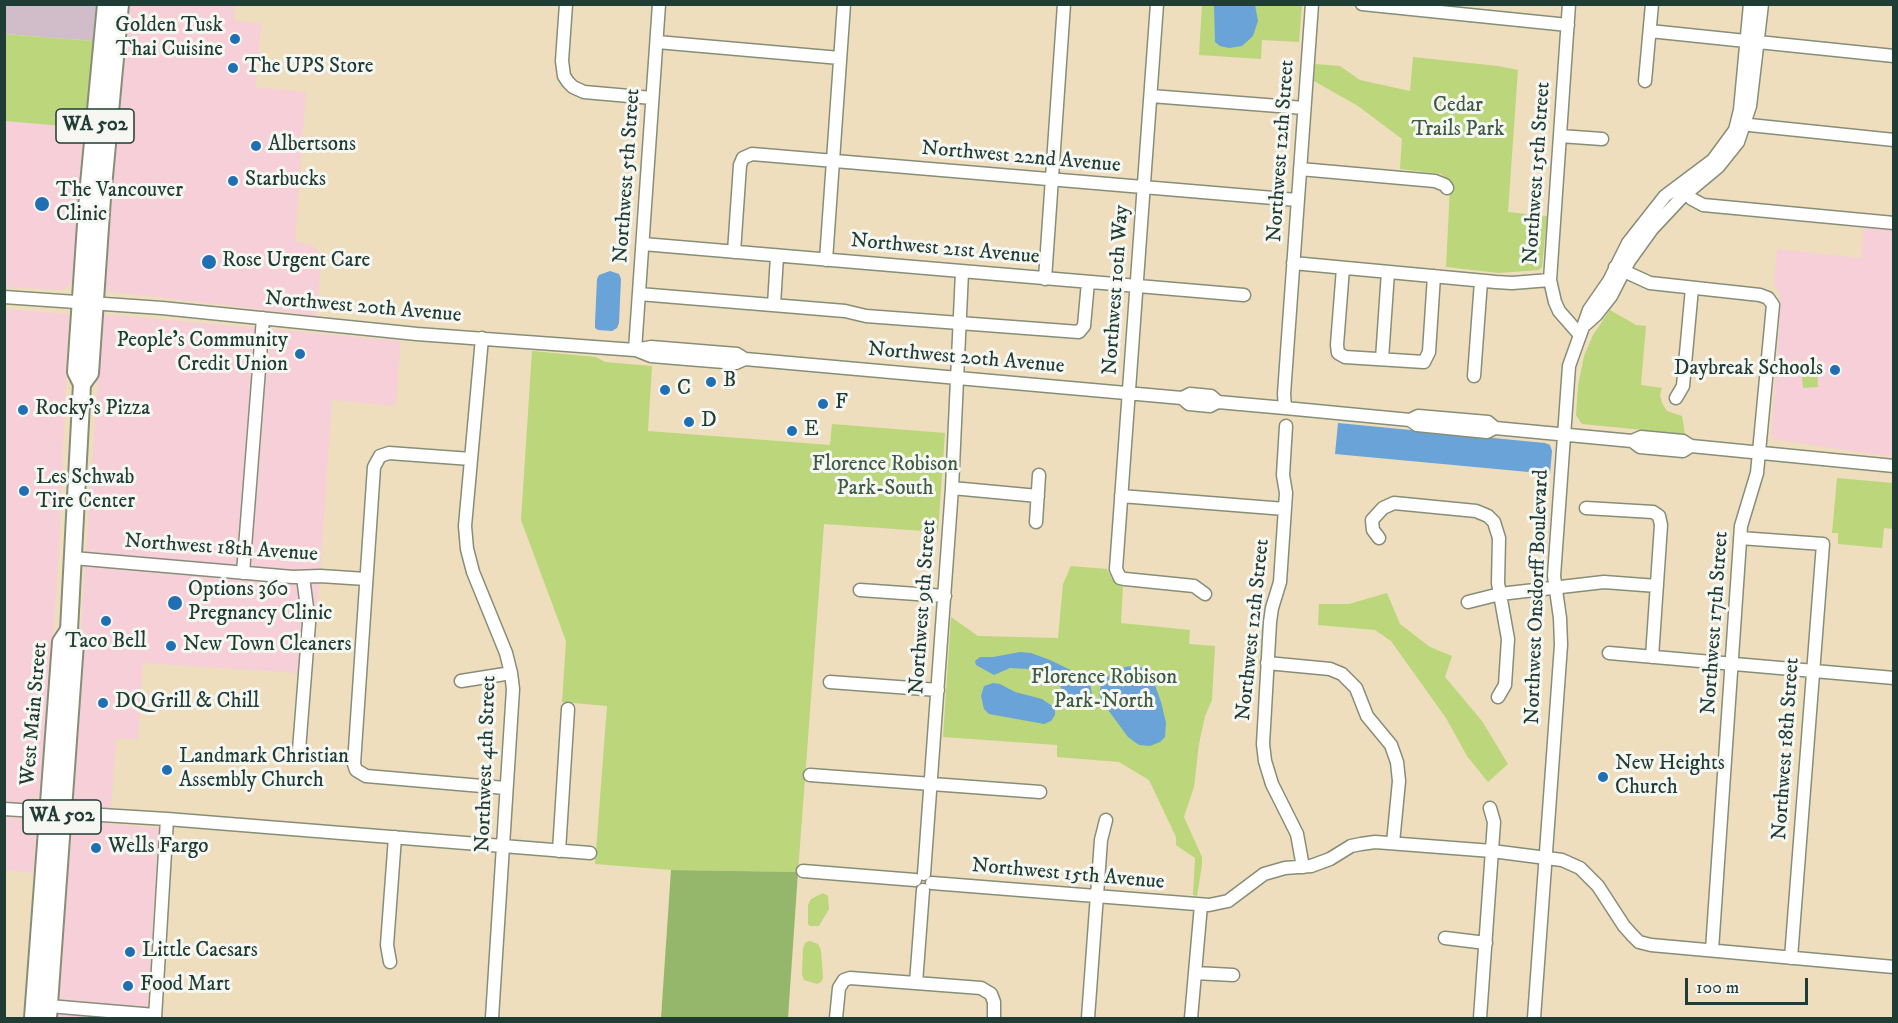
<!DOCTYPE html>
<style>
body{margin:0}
#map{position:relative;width:1898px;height:1023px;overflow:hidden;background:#eedebd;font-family:"IM FELL DW Pica",serif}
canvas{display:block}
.frame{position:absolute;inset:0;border:6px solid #1f3d34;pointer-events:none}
.scale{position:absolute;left:1685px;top:978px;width:123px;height:27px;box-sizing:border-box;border:3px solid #1f3d34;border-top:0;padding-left:8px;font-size:18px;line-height:21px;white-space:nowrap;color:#1f3d34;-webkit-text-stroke:4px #f6f6f2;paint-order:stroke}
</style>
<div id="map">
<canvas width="1898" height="1023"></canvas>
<div class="frame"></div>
<div class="scale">100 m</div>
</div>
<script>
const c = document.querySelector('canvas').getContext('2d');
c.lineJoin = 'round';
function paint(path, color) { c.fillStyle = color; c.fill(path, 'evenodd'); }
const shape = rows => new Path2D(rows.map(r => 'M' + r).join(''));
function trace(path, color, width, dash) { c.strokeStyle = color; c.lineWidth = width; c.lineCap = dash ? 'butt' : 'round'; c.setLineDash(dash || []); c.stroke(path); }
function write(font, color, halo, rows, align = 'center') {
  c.font = font + ' "IM FELL DW Pica",serif'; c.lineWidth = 6; c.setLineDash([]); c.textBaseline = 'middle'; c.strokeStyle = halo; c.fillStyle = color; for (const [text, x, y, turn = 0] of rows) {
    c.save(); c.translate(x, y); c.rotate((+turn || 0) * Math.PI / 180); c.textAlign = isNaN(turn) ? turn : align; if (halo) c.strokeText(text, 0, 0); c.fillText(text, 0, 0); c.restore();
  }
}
const built = shape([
 [129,5,235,5,234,20,261,23,256,87,306,92,295,241,313,246,320,253,321,262,317,316,104,291],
 [5,121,86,128,74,281,63,290,5,287],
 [1865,221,1893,223,1893,457,1771,439,1781,301,1779,292,1774,285,1777,249,1861,258],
 [4,309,69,314,58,567,42,790,32,803,5,802],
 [102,314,401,341,396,406,332,400,313,674,143,663,138,739,116,739,110,824,159,828,147,1018,55,1018],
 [5,816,27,817,40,827,37,873,5,870]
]);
const industrial = shape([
 [4,5,96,5,93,41,5,34]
]);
const green = shape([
 [1202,5,1302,5,1299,42,1262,40,1261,59,1199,55],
 [4,34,93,41,86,128,5,121],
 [1413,57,1498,66,1518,70,1508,212,1547,216,1542,267,1539,270,1499,273,1446,267,1450,187,1447,179,1441,174,1400,169,1402,139,1358,106,1314,81,1315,64,1340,66,1360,80,1410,91],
 [1610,310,1636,325,1646,326,1641,385,1662,388,1660,395,1662,403,1667,411,1682,416,1685,434,1582,424,1576,415,1578,386,1584,356,1593,335],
 [532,351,596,357,605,362,652,366,648,431,830,445,832,424,945,433,938,532,824,524,798,872,671,870,595,864,607,706,562,702,566,641,521,520],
 [1817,364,1818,387,1803,388,1801,365],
 [1837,478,1893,483,1893,529,1884,528,1882,548,1838,544,1838,533,1832,533],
 [1071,566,1107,569,1112,579,1123,586,1121,623,1190,630,1189,644,1215,646,1212,700,1205,716,1199,744,1194,787,1184,817,1202,857,1202,865,1197,896,1193,895,1195,858,1176,845,1176,837,1149,780,1119,762,1057,757,1057,745,943,737,951,617,978,636,1058,638,1063,584],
 [1387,593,1400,624,1430,647,1452,656,1445,677,1482,721,1508,764,1488,782,1467,756,1446,718,1391,641,1375,630,1318,625,1319,604,1349,604],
 [823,893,828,896,829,909,819,926,810,926,808,924,808,905,811,899],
 [810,941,818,944,821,950,823,978,822,981,817,984,804,980,802,974,803,948,806,942]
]);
const forest = shape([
 [671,870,798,872,788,1018,661,1018]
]);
const water = shape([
 [1214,5,1255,5,1258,21,1253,36,1242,46,1229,48,1220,46,1215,42],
 [610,271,619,274,621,279,619,323,617,328,612,331,598,330,595,328,595,323,597,279,599,275],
 [1338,423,1545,443,1550,445,1552,451,1550,474,1335,454],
 [1020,652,1031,653,1050,660,1085,677,1090,682,1092,695,1090,702,1082,709,1071,709,1066,705,1062,689,1060,686,1046,685,1037,675,1028,669,1010,668,994,675,976,665,975,661,980,657,993,657],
 [1132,666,1146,668,1151,674,1161,702,1166,723,1165,737,1160,742,1150,746,1139,745,1128,737,1103,703,1099,694,1101,684,1110,674,1125,667],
 [993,683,1000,684,1015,692,1042,699,1055,708,1055,715,1051,721,1044,724,989,714,984,709,981,696,984,686]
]);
const minor = shape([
 [566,4,562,61,564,76,568,82,573,87,584,92,652,98],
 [1157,4,1116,569,1120,578,1125,579,1194,586,1205,594],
 [1362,4,1568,25],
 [1569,4,1550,280,1555,302,1559,311,1580,335],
 [1650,31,1746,41],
 [657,42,840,58],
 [1758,42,1894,56],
 [1645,81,1652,4],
 [1151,96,1304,108],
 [1740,124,1894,140],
 [1560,136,1602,139],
 [1300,169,1435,181,1445,185,1447,188],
 [1680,188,1692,199,1703,205,1894,223],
 [643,244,1244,295],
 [734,252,740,165,743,158,752,154,1297,200],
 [826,260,844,4],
 [1293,263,1496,282,1512,283,1550,280],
 [1615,267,1650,283,1760,295,1768,298,1773,305,1757,473,1741,526,1712,950],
 [1343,268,1337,345,1338,353,1345,357,1424,362,1429,352,1434,276],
 [1045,279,1064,4],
 [639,294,845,311,866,316,1079,332,1084,326,1088,282],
 [4,297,162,308,417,334,635,350,651,347,737,354,745,359,1182,398,1189,404,1210,406,1218,402,1285,408,1410,420,1417,425,1487,432,1495,428,1632,441,1641,437,1683,441,1691,446],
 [774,305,777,256],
 [1586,324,1596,315,1611,296,1629,261,1652,229,1682,197,1718,167,1738,142,1750,106,1762,4],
 [482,338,465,526,467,549,473,572,506,653,511,673,513,689,492,1018],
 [635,350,659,4],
 [636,350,651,356,736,363,745,359],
 [1382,359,1388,272],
 [1474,376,1481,281],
 [1182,398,1190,394,1211,396,1218,402],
 [1676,398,1683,386,1692,288],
 [1285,408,1284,394,1312,4],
 [1410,420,1418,416,1488,422,1495,428],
 [1286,426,1283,475,1286,493,1280,582,1272,608,1270,622,1263,744,1265,761,1272,784,1297,834,1303,867],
 [1632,441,1640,447,1683,451,1691,446,1894,466],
 [471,459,389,453,380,456,374,467,354,764,356,770,366,776,505,788],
 [952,488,1038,496],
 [1121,496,1285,509],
 [1586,508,1653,512,1659,516,1661,525,1652,657],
 [1036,522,1039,475],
 [1379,538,1373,530,1372,520,1383,508,1394,503,1476,511,1488,516,1494,522,1499,538,1498,583,1508,639,1505,685,1498,697],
 [1740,538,1823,544,1791,958],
 [73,558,293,577,320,576,366,579],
 [243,573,263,318],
 [860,590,945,596],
 [1468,602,1500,594,1604,582,1657,586],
 [1609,653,1894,678],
 [1267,663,1330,669,1342,674,1356,688,1367,716,1391,745,1397,762,1399,781,1393,843],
 [461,681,511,673],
 [830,682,938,690],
 [299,750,309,623,303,577],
 [810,775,1040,792],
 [4,809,167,819,590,853],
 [559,851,568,709],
 [803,871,915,880],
 [924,874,952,488,962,272],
 [932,883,1209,905,1228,901,1264,874,1285,868,1311,866,1330,859,1351,846,1361,844,1375,842,1492,851,1562,860,1580,868,1598,886,1624,926,1633,936,1639,942,1651,945,1894,967],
 [1445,938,1486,943],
 [390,962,387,945,395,837],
 [1195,973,1233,975],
 [916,983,923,890],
 [991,994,994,1002,994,1018],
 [49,1006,155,1015],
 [155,1018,167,819],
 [836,1018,839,988,844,980,850,978,981,988,991,994],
 [1088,1018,1101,840,1106,820],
 [1191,1018,1201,905],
 [1480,1018,1494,822,1490,808],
 [1534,1018,1561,645,1560,618,1554,576,1569,366,1589,310,1609,281,1628,243,1665,196,1713,160,1735,130,1740,110,1750,4]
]);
const highway = shape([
 [82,384,90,373,102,198,120,4],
 [33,1018,61,642,69,630],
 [48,1018,75,643,69,630,82,384,76,372,88,195,106,4]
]);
const markers = [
 [235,39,6,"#1f6fb2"],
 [233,68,6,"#1f6fb2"],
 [256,146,6,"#1f6fb2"],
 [233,181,6,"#1f6fb2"],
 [42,204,8,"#1f6fb2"],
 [209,262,8,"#1f6fb2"],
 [300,354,6,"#1f6fb2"],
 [1835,370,6,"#1f6fb2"],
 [711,382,6,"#1f6fb2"],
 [665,390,6,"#1f6fb2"],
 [823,404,6,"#1f6fb2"],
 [23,410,6,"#1f6fb2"],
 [689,422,6,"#1f6fb2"],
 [792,431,6,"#1f6fb2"],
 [24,491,6,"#1f6fb2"],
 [175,603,8,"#1f6fb2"],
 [106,621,6,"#1f6fb2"],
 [171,646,6,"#1f6fb2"],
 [103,703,6,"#1f6fb2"],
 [167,770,6,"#1f6fb2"],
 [1603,777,6,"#1f6fb2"],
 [96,848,6,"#1f6fb2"],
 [130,952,6,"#1f6fb2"],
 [128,986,6,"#1f6fb2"]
];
const shields = [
 [95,126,78],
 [62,817,78]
];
const shieldNames = [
 ["WA 502",95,126],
 ["WA 502",62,817]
];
const poiNames = [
 ["Golden Tusk",223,27,"right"],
 ["Thai Cuisine",223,51,"right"],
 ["The UPS Store",245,68],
 ["Albertsons",268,146],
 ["Starbucks",245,181],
 ["The Vancouver",56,192],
 ["Clinic",56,216],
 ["Rose Urgent Care",222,262],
 ["People's Community",288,342,"right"],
 ["Credit Union",288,366,"right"],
 ["Daybreak Schools",1823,370,"right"],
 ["B",723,382],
 ["C",677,390],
 ["F",835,404],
 ["Rocky's Pizza",35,410],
 ["D",701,422],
 ["E",804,431],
 ["Les Schwab",36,479],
 ["Tire Center",36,503],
 ["Options 360",188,591],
 ["Pregnancy Clinic",188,615],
 ["Taco Bell",106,643,"center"],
 ["New Town Cleaners",183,646],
 ["DQ Grill & Chill",115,703],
 ["Landmark Christian",179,758],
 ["Assembly Church",179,782],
 ["New Heights",1615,765],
 ["Church",1615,789],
 ["Wells Fargo",108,848],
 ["Little Caesars",142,952],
 ["Food Mart",140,986]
];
const parkNames = [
 ["Cedar",1458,107],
 ["Trails Park",1458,131],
 ["Florence Robison",885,466],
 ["Park-South",885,490],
 ["Florence Robison",1104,679],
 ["Park-North",1104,703]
];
const streetNames = [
 ["Northwest 12th Street",1282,151,-86],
 ["Northwest 22nd Avenue",1021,158,5],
 ["Northwest 15th Street",1538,173,-86],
 ["Northwest 5th Street",628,176,-86],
 ["Northwest 21st Avenue",945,250,5],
 ["Northwest 10th Way",1117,290,-86],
 ["Northwest 20th Avenue",363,308,5],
 ["Northwest 20th Avenue",966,359,5],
 ["Northwest 18th Avenue",221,549,4],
 ["Northwest Onsdorff Boulevard",1538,597,-88],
 ["Northwest 9th Street",924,607,-86],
 ["Northwest 17th Street",1716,623,-86],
 ["Northwest 12th Street",1254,630,-84],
 ["West Main Street",35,714,-85],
 ["Northwest 18th Street",1787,749,-86],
 ["Northwest 4th Street",487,764,-88],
 ["Northwest 15th Avenue",1068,875,5]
];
paint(built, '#f6cfd8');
paint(industrial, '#d1bdca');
paint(green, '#bbd67b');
paint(forest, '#94b76b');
paint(water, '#69a3d8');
trace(minor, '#868e78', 15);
trace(highway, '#868e78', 20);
trace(minor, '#fff', 12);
trace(highway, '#fff', 16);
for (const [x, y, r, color] of markers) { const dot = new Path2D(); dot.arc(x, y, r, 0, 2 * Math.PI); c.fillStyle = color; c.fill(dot); trace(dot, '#f6f6f2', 2); }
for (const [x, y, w] of shields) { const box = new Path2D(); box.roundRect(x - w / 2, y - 17, w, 34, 4.5); c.fillStyle = '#f6f6f2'; c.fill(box); trace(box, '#1f3d34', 1.5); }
write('bold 20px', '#1f3d34', null, shieldNames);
write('21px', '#1f3d34', '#f6f6f2', poiNames, 'left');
write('21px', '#3e5c42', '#f6f6f2', parkNames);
write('21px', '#1f3d34', '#f6f6f2', streetNames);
</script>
